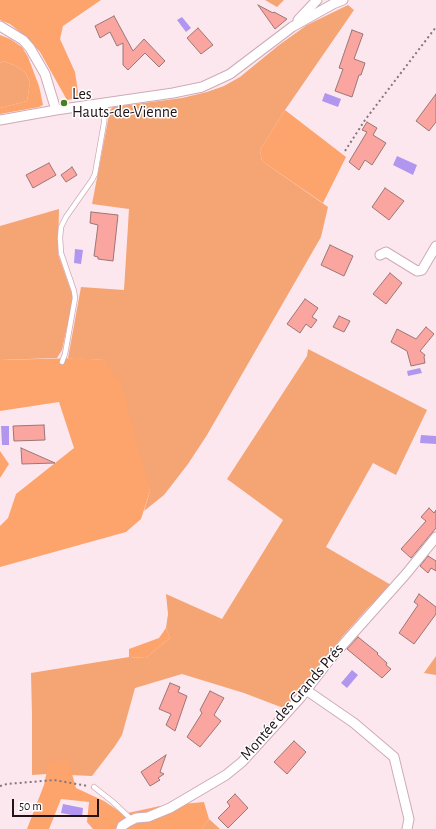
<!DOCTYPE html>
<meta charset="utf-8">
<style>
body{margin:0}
#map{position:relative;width:436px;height:829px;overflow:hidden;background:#fde7ef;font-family:"Alegreya Sans",sans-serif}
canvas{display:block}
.scale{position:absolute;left:12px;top:799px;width:87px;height:18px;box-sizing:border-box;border:2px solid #201419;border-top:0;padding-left:5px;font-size:12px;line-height:14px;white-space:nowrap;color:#201419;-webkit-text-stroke:3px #fff;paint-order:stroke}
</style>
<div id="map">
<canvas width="436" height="829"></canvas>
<div class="scale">50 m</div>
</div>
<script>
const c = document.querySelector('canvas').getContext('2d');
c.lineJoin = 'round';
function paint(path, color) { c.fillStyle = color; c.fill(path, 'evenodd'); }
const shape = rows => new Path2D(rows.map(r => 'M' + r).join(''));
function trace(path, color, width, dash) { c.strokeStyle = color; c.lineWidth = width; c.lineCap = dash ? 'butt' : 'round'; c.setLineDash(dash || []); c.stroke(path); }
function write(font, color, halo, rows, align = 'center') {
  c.font = font + ' "Alegreya Sans",sans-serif'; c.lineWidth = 3; c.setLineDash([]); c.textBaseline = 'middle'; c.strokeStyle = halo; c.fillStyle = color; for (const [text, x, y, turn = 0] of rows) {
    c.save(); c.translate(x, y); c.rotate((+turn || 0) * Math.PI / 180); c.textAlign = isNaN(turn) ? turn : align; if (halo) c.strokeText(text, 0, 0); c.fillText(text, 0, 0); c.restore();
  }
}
const green = shape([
 [265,0,284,0,277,7],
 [348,5,354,10,285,110,260,150,262,161,328,207,321,237,207,435,188,464,164,495,144,511,150,491,104,360,68,358,81,287,124,290,129,209,92,204,110,110,113,107,182,98,207,92,224,86,240,77,279,45,307,25],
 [3,61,16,66,25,72,30,82,27,101,0,108,0,63],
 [59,209,58,254,72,294,72,305,62,350,57,358,0,360,0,226],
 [308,349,427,410,396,475,373,463,326,547,391,585,366,610,342,637,286,709,244,693,182,674,135,688,122,735,115,746,92,776,47,774,32,775,32,716,31,673,129,657,146,658,170,638,166,628,168,614,166,594,222,619,283,520,227,479,307,356],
 [436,656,436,675,424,673],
 [209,819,220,829,202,829]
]);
const forest = shape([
 [0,0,101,0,63,26,60,39,75,72,79,98,67,100,40,52,26,37,10,24,0,20],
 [0,35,10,39,22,47,28,57,39,86,43,105,39,107,0,114,0,108,27,101,30,82,25,72,16,66,3,61,0,63],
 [285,110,346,157,323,203,262,161,260,150],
 [77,358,104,360,121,383,150,491,141,519,126,532,0,567,0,526,8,518,16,494,74,448,59,402,0,411,0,360],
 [0,451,9,464,0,478],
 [166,628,170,638,146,658,129,657,129,649,159,638],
 [68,760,76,788,104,801,123,814,160,806,204,802,209,819,202,829,93,829,87,822,89,802,61,799,49,829,27,829,44,785,49,761]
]);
const water = shape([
 [182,17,191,28,186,32,177,20],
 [325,93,341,99,338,107,322,101],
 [397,156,417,165,413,175,393,165],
 [75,249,83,250,81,264,74,263],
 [420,368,422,373,408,376,407,371],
 [1,426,9,426,9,445,2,445],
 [421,435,436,436,436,444,420,443],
 [352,670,358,675,347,688,341,683],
 [63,804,83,808,82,817,61,813]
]);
const building = shape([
 [258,5,273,13,274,12,287,19,275,29,258,5],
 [114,16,133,51,144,39,165,61,159,67,145,53,128,70,123,65,123,43,117,46,110,32,100,38,95,26,114,16],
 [198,28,213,45,201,54,187,38,198,28],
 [352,30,363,34,354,59,365,63,361,75,359,75,352,97,335,91,343,69,339,68,352,30],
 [436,94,436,122,429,131,416,121,436,94],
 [367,122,377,128,373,135,386,143,372,165,365,160,359,170,349,162,367,132,362,130,367,122],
 [49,163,56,175,33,188,26,175,49,163],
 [72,167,77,175,66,182,61,175,72,167],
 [385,188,404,201,389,220,372,207,385,188],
 [91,212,118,215,113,261,98,259,98,257,94,256,98,225,90,223,91,212],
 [330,245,353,256,344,276,321,265,330,245],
 [390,273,402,283,386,304,373,294,390,273],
 [305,299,318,308,312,317,317,320,311,328,306,324,300,333,287,324,305,299],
 [339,316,350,321,344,332,333,327,339,316],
 [426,327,434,334,420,351,425,355,424,357,425,363,411,366,407,351,391,342,397,329,416,339,426,327],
 [44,425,45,440,14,441,13,426,44,425],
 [21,448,55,463,22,464,21,448],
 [429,508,434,513,436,510,436,528,411,558,401,549,426,521,421,517,429,508],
 [428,556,436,561,436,571,431,568,428,573,420,566,428,556],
 [419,594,436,607,436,614,414,644,399,633,418,605,414,602,419,594],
 [358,637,378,653,377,654,387,663,386,665,391,669,382,678,347,649,358,637],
 [170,683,180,687,178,692,187,696,175,731,166,725,171,714,159,709,170,683],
 [210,691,224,698,214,715,221,721,200,747,187,737,202,713,200,710,210,691],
 [294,741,306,752,287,774,274,762,294,741],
 [166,755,160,772,164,774,158,778,160,780,150,786,141,772,166,755],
 [235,794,248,808,228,828,218,818,230,806,227,802,235,794]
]);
const path = shape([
 [345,151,365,120,436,27],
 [0,786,7,784,54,780,88,786]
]);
const service = shape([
 [62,362,65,354,75,298,74,291,61,253,60,238,61,227,66,217,92,180,95,174,104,123,106,103],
 [94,787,113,802,132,820]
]);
const minor = shape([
 [298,20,317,0],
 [0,26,23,40,30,48,45,74,56,110],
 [0,120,56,110,173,93,202,87,230,74,292,27,333,4,343,0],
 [380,255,386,252,417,271,422,270,436,246],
 [306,690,354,723,394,757,409,819,407,829],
 [121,829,122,826,128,822,136,818,148,817,170,808,226,775,242,762,301,697,331,658,406,574,436,537]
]);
const markers = [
 [64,103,4,"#428222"]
];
const poiNames = [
 ["Les",72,94],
 ["Hauts-de-Vienne",72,112]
];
const streetNames = [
 ["Montée des Grands Prés",292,702,-49]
];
paint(green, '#f5a473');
paint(forest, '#fda36c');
paint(water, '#b196ef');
paint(building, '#fba5a1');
trace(building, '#9a7674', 1);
trace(service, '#ceaab7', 6);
trace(minor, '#ceaab7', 11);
trace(path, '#86757b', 2, [2, 3]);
trace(service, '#fff', 4.5);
trace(minor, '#fff', 9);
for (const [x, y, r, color] of markers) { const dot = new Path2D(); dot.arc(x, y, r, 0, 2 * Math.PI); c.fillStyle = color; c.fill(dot); trace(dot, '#fff', 1.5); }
write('16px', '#201419', '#fff', poiNames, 'left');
write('16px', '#201419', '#fff', streetNames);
</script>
